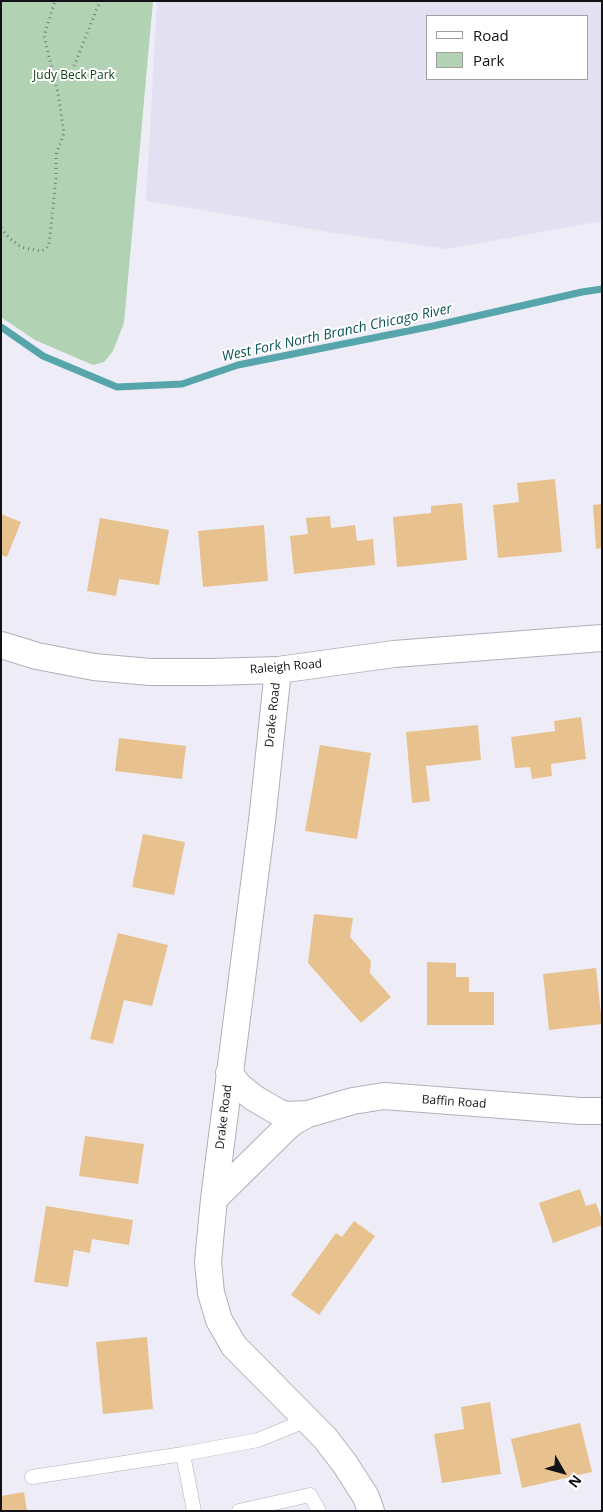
<!DOCTYPE html>
<style>
body{margin:0}
#map{position:relative;width:603px;height:1512px;overflow:hidden;background:#eeedf7;font-family:"Open Sans",sans-serif}
canvas{display:block}
.frame{position:absolute;inset:0;border:2px solid #121115;pointer-events:none}
.legend{position:absolute;left:426px;top:15px;width:162px;height:65px;box-sizing:border-box;background:#fff;border:1px solid #a0a0a1;margin:0;padding:6px 9px;list-style:none;font-size:15px;color:#121115}
.legend li{display:flex;align-items:center;gap:10px;height:25px}
.legend b{width:25px;border:1px solid #a0a0a1}
.north{position:absolute;left:538px;top:1447px;width:50px;height:50px;-webkit-text-stroke:4px #fff;paint-order:stroke;rotate:128deg;font-size:14px;font-weight:700;line-height:20px;text-align:center;color:#121115}
.north::after{content:'';display:block;margin:auto;width:18px;height:22px;background:#121115;clip-path:polygon(50% 0,100% 100%,50% 72%,0 100%)}
</style>
<div id="map">
<canvas width="603" height="1512"></canvas>
<div class="frame"></div>
<ul class="legend">
<li><b style="height:6px;background:#fff"></b>Road</li>
<li><b style="height:14px;background:#b1d2b3"></b>Park</li>
</ul>
<div class="north">N</div>
</div>
<script>
const c = document.querySelector('canvas').getContext('2d');
c.lineJoin = 'round';
function paint(path, color) { c.fillStyle = color; c.fill(path, 'evenodd'); }
const shape = rows => new Path2D(rows.map(r => 'M' + r).join(''));
function trace(path, color, width, dash) { c.strokeStyle = color; c.lineWidth = width; c.lineCap = dash ? 'butt' : 'round'; c.setLineDash(dash || []); c.stroke(path); }
function write(font, color, halo, rows, align = 'center') {
  c.font = font + ' "Open Sans",sans-serif'; c.lineWidth = 4; c.setLineDash([]); c.textBaseline = 'middle'; c.strokeStyle = halo; c.fillStyle = color; for (const [text, x, y, turn = 0] of rows) {
    c.save(); c.translate(x, y); c.rotate((+turn || 0) * Math.PI / 180); c.textAlign = isNaN(turn) ? turn : align; if (halo) c.strokeText(text, 0, 0); c.fillText(text, 0, 0); c.restore();
  }
}
const built = shape([
 [157,1,602,1,602,221,447,249,328,232,203,210,146,201],
 [427,16,587,16,587,79,427,79]
]);
const green = shape([
 [1,1,153,1,124,323,113,351,104,362,93,365,35,340,1,317]
]);
const stream = shape([
 [1,327,43,356,117,387,182,384,238,365,433,326,582,292,602,289]
]);
const building = shape([
 [555,479,562,552,498,558,493,505,519,502,517,483],
 [462,503,467,560,397,567,393,517,431,513,431,506],
 [602,504,602,548,596,549,593,505],
 [1,514,21,522,7,557,1,555],
 [330,516,331,528,355,525,357,541,373,539,375,565,294,574,290,536,308,534,306,518],
 [100,518,169,530,159,585,119,579,116,596,87,591],
 [264,525,268,581,203,587,198,531],
 [581,717,586,759,551,764,552,776,532,779,530,767,515,768,511,737,555,731,554,721],
 [478,725,481,760,426,766,430,801,412,803,406,732],
 [119,738,186,746,182,779,115,771],
 [320,745,371,753,357,839,305,831],
 [143,834,185,842,174,895,132,887],
 [314,914,353,918,350,937,371,961,370,973,391,997,361,1023,308,963],
 [118,933,168,945,152,1006,124,1000,113,1044,90,1039],
 [427,962,456,963,456,977,469,977,469,992,494,992,494,1025,427,1025],
 [596,968,602,1024,549,1030,543,974],
 [85,1136,144,1144,138,1184,79,1176],
 [580,1189,586,1206,596,1203,602,1220,602,1225,553,1243,539,1203],
 [46,1206,133,1220,129,1245,92,1239,90,1253,74,1250,68,1287,34,1282],
 [354,1221,375,1236,319,1315,291,1295,336,1233,342,1237],
 [147,1337,153,1409,103,1414,96,1342],
 [490,1402,501,1474,442,1483,434,1434,464,1429,461,1407],
 [580,1423,592,1472,522,1488,511,1439],
 [24,1492,27,1511,1,1511,1,1496]
]);
const path = shape([
 [74,66,100,1],
 [1,228,9,238,21,247,40,251,46,249,49,245,56,178,56,155,64,133,58,93,44,36,55,1]
]);
const service = shape([
 [32,1477,183,1454],
 [194,1511,183,1454,258,1440,307,1420],
 [239,1511,310,1495,319,1511]
]);
const minor = shape([
 [1,645,37,656,94,667,150,672,211,672,278,670,394,654,602,638],
 [278,670,262,821,214,1199,208,1262,211,1293,219,1320,234,1346,325,1438,345,1464,366,1497,371,1511],
 [229,1073,239,1086,254,1098,278,1112,287,1115,308,1114,353,1101,384,1096,580,1111,602,1111],
 [214,1199,282,1132,293,1122,308,1114]
]);
const parkNames = [
 ["Judy Beck Park",74,76]
];
const streetNames = [
 ["Raleigh Road",286,667,-5],
 ["Drake Road",273,715,-84],
 ["Baffin Road",454,1102,4],
 ["Drake Road",224,1117,-83]
];
const waterNames = [
 ["West Fork North Branch Chicago River",337,333,-12]
];
paint(built, '#e3e0f2');
paint(green, '#b1d2b3');
trace(stream, '#55a5aa', 7);
paint(building, '#e7c28f');
trace(service, '#b1b0ba', 15);
trace(minor, '#b1b0ba', 28);
trace(path, '#7a7980', 3, [1, 4]);
trace(service, '#fff', 14);
trace(minor, '#fff', 26);
write('12px', '#093f17', '#fff', parkNames);
write('12px', '#121115', '#fff', streetNames);
write('italic 14px', '#0d5459', '#fff', waterNames);
</script>
